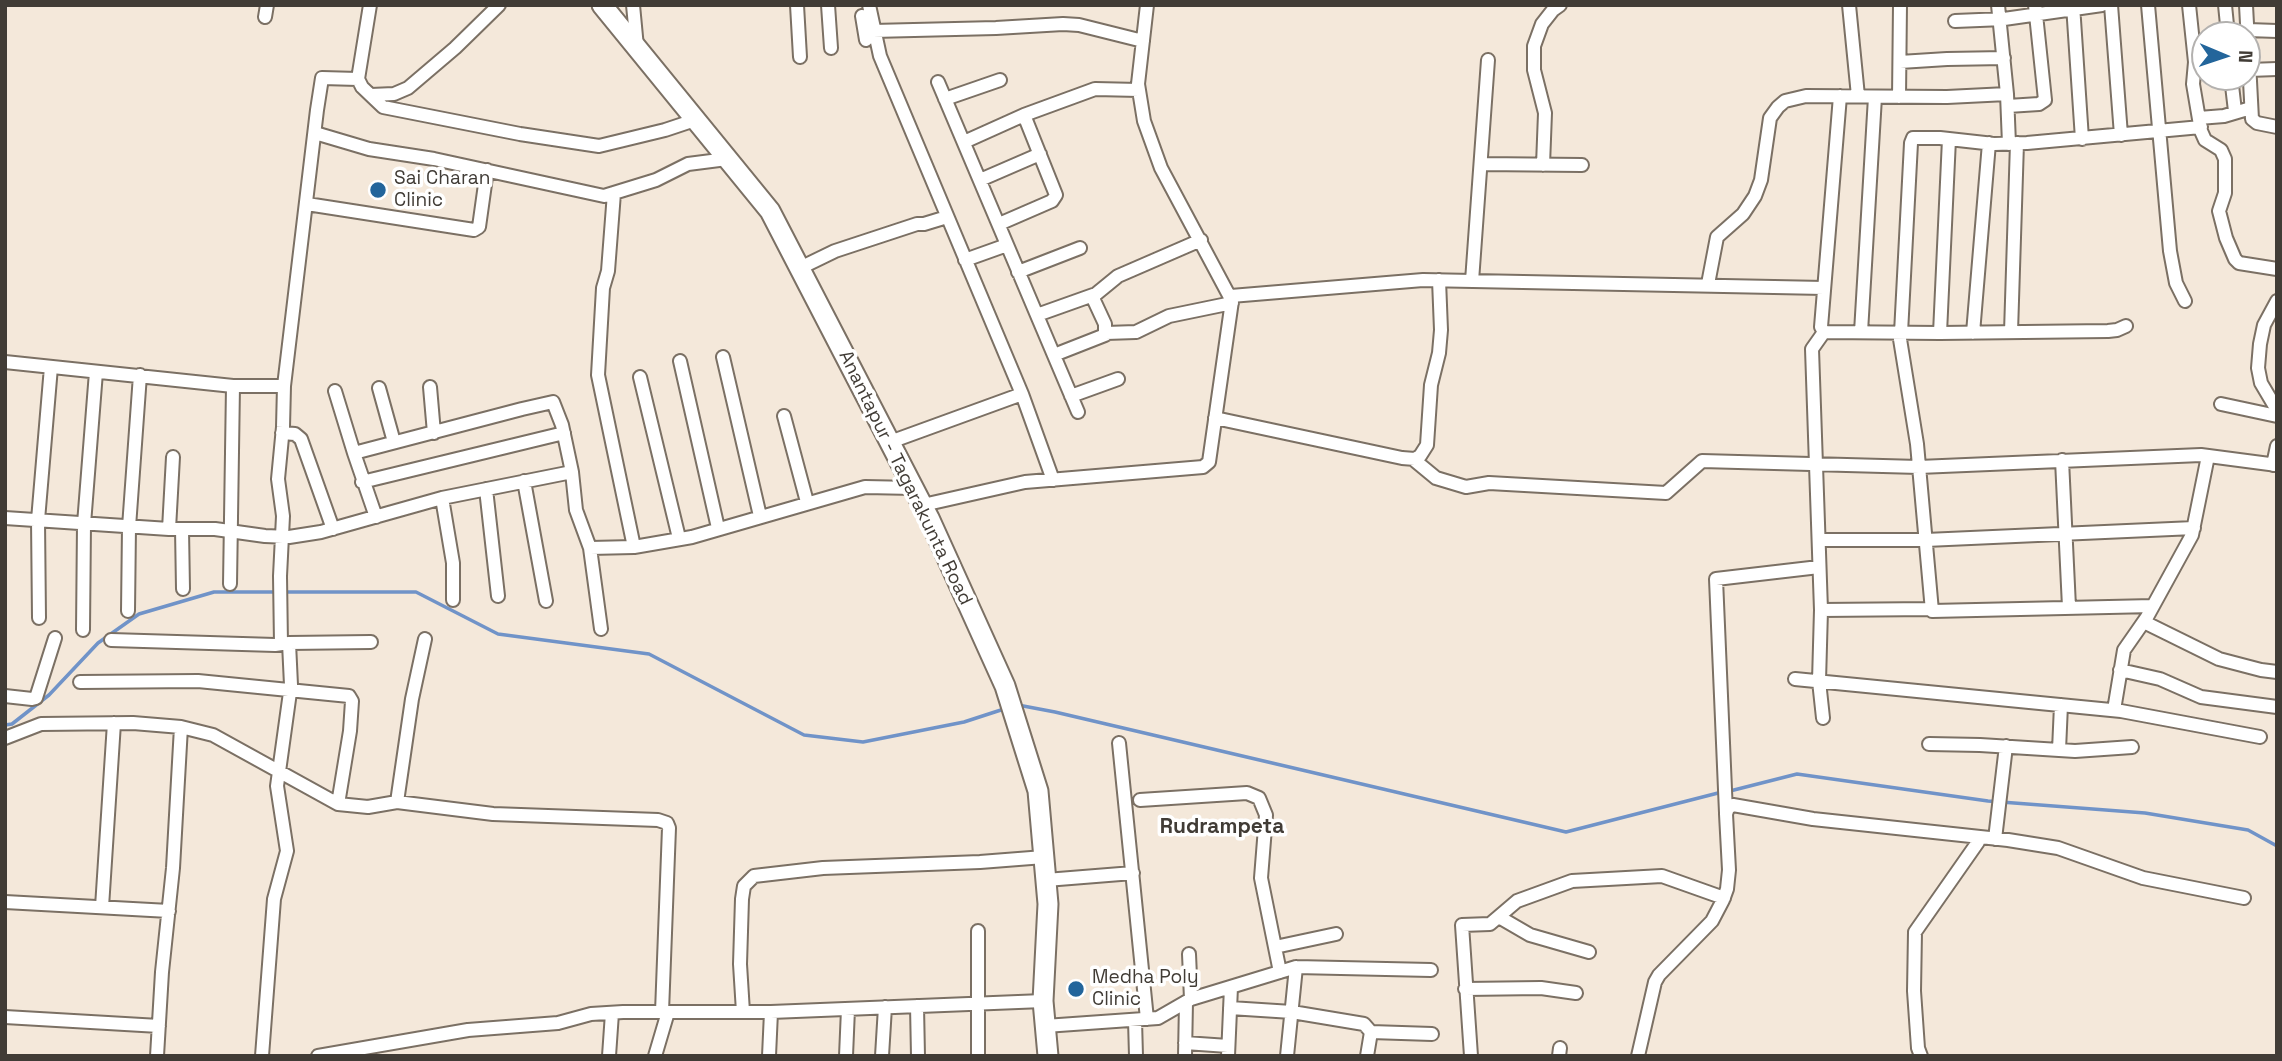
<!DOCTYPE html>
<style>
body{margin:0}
#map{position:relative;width:2282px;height:1061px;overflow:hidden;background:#f4e8da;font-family:"Space Grotesk",sans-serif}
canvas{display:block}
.frame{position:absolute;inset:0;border:7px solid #413c36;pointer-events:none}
.north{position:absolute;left:2191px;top:21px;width:70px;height:70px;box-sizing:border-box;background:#fff;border:2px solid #b3b1af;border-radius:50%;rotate:92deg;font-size:19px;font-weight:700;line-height:28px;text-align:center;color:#413c36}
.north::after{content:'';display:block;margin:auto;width:24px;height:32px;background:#23659b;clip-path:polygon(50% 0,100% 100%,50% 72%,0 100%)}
</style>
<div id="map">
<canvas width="2282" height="1061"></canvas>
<div class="frame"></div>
<div class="north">N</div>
</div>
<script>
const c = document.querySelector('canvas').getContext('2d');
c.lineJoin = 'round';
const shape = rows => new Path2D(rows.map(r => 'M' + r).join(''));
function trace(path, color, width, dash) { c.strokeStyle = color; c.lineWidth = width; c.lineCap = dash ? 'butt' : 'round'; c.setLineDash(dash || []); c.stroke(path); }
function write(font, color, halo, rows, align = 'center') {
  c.font = font + ' "Space Grotesk",sans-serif'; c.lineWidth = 7; c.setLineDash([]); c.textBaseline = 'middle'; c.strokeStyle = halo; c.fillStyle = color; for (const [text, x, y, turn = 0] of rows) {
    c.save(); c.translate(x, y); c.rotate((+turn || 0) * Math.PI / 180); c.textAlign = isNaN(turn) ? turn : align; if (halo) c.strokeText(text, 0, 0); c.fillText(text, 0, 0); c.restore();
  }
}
const stream = shape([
 [284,592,416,592,498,634,649,654,804,735,863,742,964,722,1004,709],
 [1018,705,1055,712,1566,832,1722,792],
 [5,725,12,724,49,695,98,643,139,614,214,592,277,592],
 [1730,791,1797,774,1988,801,2145,813,2248,830,2277,846]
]);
const street = shape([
 [633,5,637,47],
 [797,5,800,57],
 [828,5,831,48],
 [869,5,880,56,1022,394,1053,480],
 [1849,5,1858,96],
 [1998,5,2007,94,2009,144],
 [2073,5,2082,139],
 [2111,5,2121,135],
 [2148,5,2170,251,2176,283,2185,301],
 [2189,5,2195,62,2193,84,2201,131,2205,140,2221,150,2225,159,2225,193,2219,211,2226,238,2235,259,2239,263,2277,269],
 [2225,5,2228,35],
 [2246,5,2252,119,2257,123,2277,127],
 [862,16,866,40],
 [265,17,267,5],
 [1955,21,2004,19,2102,5],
 [2248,30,2277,31],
 [873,31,996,28,1063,24,1079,25,1143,41],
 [1900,62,1947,59,2004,58],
 [2249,70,2277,69],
 [2231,77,2235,111],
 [358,79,362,87,383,107,520,134,599,146,665,130,695,120],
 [938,82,1078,412],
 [371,95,394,94,408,88,455,48,499,5],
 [1840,96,1821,327,1824,332,1940,333,2108,331,2117,330,2126,326],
 [1899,97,1900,5],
 [945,99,1000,80],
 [2008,106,2039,104,2045,100,2035,5],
 [2199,118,2224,116,2251,108],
 [315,133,369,149,434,159,604,196,656,180,688,164,727,159],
 [964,142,1024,115,1095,89,1139,90],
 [1481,164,1582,165],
 [1543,165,1545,113,1534,70,1534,46,1542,24,1553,10,1560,5],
 [980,180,1040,154],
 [614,193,608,271,603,288,598,375,634,547],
 [307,204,474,230,479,227,487,170],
 [999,224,1052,201,1056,195,1024,115],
 [965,260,1007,245],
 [800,268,835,251,917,224,924,224,947,217],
 [1018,272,1080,248],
 [1472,281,1488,60],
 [1708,284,1717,237,1743,214,1755,196,1761,180,1770,118,1778,107,1785,101,1806,96,1947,97,2007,94],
 [1231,296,1423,280,1824,288],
 [2277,301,2264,325,2260,344,2258,368,2261,383,2277,410],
 [1037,315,1096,294,1118,276,1201,240],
 [1861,332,1875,97],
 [2011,332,2017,143],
 [1106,333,1136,332,1169,316,1232,303],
 [1899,333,1917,444,1932,611,2153,606],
 [1901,333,1911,143,1913,138,1940,138,1994,144,2027,143,2201,127],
 [1940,333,1949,139],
 [1973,333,1989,143],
 [1054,355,1105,335,1105,324,1092,296],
 [723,357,760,516],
 [680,361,718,528],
 [5,362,233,386,284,386],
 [640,377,679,538],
 [430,387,434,433],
 [379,388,394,442],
 [335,391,354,453],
 [1071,396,1118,379],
 [2221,404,2277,416],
 [784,416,807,502],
 [1215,418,1402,458,1415,459,1420,456,1427,445,1431,385,1439,353,1441,330,1439,280],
 [282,433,295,434,301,439,333,529],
 [890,442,1022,394],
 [1413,459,1436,478,1466,487,1489,483,1666,493,1702,461,1919,467,2201,455,2277,465],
 [2062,460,2069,607],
 [2273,465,2277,446],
 [524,481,546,601],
 [362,482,564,433],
 [486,489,498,596],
 [442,498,453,563,453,600],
 [923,505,1025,482,1203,467,1209,462,1232,301,1161,168,1144,121,1138,84,1147,5],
 [376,517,354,453,522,409,553,402,562,425,572,472],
 [5,518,169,529,215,529,265,536,289,537,321,532,442,498,572,472,576,510,590,548,634,547,692,537,865,487,914,488],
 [169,529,173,457],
 [182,529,183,589],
 [1819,540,1926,540,2194,528],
 [590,548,601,629],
 [230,584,233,386],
 [1821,610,1932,609],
 [128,611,129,527,140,375],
 [39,618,38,520,51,367],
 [2144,622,2219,659,2261,670,2277,672],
 [83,630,84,524,96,372],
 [111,640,275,645,289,643,371,642],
 [281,644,280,576,283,516,278,479,283,427,284,386,317,110,322,78,358,79,370,5],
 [2120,670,2160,679,2201,697,2277,707],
 [1795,679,2121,711,2260,737],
 [80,682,198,681,349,696,352,701,350,731,338,804],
 [5,696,32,699,36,698,55,638],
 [2114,710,2124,650,2147,617,2192,535,2208,456],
 [1823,718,1819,681,1821,610,1812,349,1824,332],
 [5,738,41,724,133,723,181,727,213,735,338,804,368,807,397,802,493,814,658,820,667,823,669,828,662,1012],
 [1119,743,1147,1019],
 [1929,744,1980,745,2075,751,2132,747],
 [2059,750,2061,705],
 [1140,800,1247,793,1259,798,1266,815,1261,878,1280,972],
 [397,802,412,699,425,639],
 [1726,813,1716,579,1819,567],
 [1995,839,2006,746],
 [1046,880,1133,873],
 [5,902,169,911],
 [102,907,114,723],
 [1499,917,1530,935,1589,952],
 [1275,947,1336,934],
 [1189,954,1191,999],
 [1465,989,1541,988,1576,993],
 [917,1006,918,1056],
 [1230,1008,1292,1012,1364,1024,1371,1032],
 [743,1012,740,964,742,899,744,886,754,876,823,868,980,862,1044,857],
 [5,1017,159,1026],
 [1135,1020,1136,1056],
 [1045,1026,1158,1018,1191,999,1296,967,1431,970],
 [1185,1043,1228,1046],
 [157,1056,162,972,173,868,181,727],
 [262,1056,274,899,287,851,277,786,291,685,289,643],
 [318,1056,468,1030,558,1023,591,1014,623,1012,771,1012,1043,1001],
 [609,1056,612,1013],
 [655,1056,668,1012],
 [769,1056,771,1012],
 [846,1056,848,1009],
 [882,1056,885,1007],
 [978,1056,978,931],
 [1185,1056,1186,1002],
 [1228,1056,1231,987],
 [1287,1056,1296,967],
 [1367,1056,1371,1032,1432,1034],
 [1471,1056,1462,925,1490,924,1517,901,1572,881,1662,876,1724,898],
 [1559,1056,1560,1048],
 [1638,1056,1655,982,1659,975,1712,921,1723,900,1727,889,1729,870,1726,814,1728,808,1733,805,1813,819,2008,840,2058,848,2143,878,2244,898],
 [1921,1056,1918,1048,1914,991,1915,932,1978,842]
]);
const primary = shape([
 [602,5,770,211,929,518,1005,686,1038,791,1048,904,1043,1001,1048,1056]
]);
const markers = [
 [378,190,9,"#23659b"],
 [1076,989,9,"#23659b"]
];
const poiNames = [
 ["Sai Charan",394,179],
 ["Clinic",394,201],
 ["Medha Poly",1092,978],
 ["Clinic",1092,1000]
];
const streetNames = [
 ["Anantapur - Tagarakunta Road",905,478,64]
];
const neighbourhoodNames = [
 ["Rudrampeta",1222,827]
];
trace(stream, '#7093c8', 3.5);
trace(street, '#7b7064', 16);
trace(primary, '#7b7064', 23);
trace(street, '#fff', 12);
trace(primary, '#fff', 19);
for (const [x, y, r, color] of markers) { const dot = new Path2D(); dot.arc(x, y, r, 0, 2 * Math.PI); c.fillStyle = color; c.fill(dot); trace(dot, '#fff', 2.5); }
write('19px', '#413c36', '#fff', poiNames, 'left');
write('19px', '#413c36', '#fff', streetNames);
write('bold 21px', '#413c36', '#fff', neighbourhoodNames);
</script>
